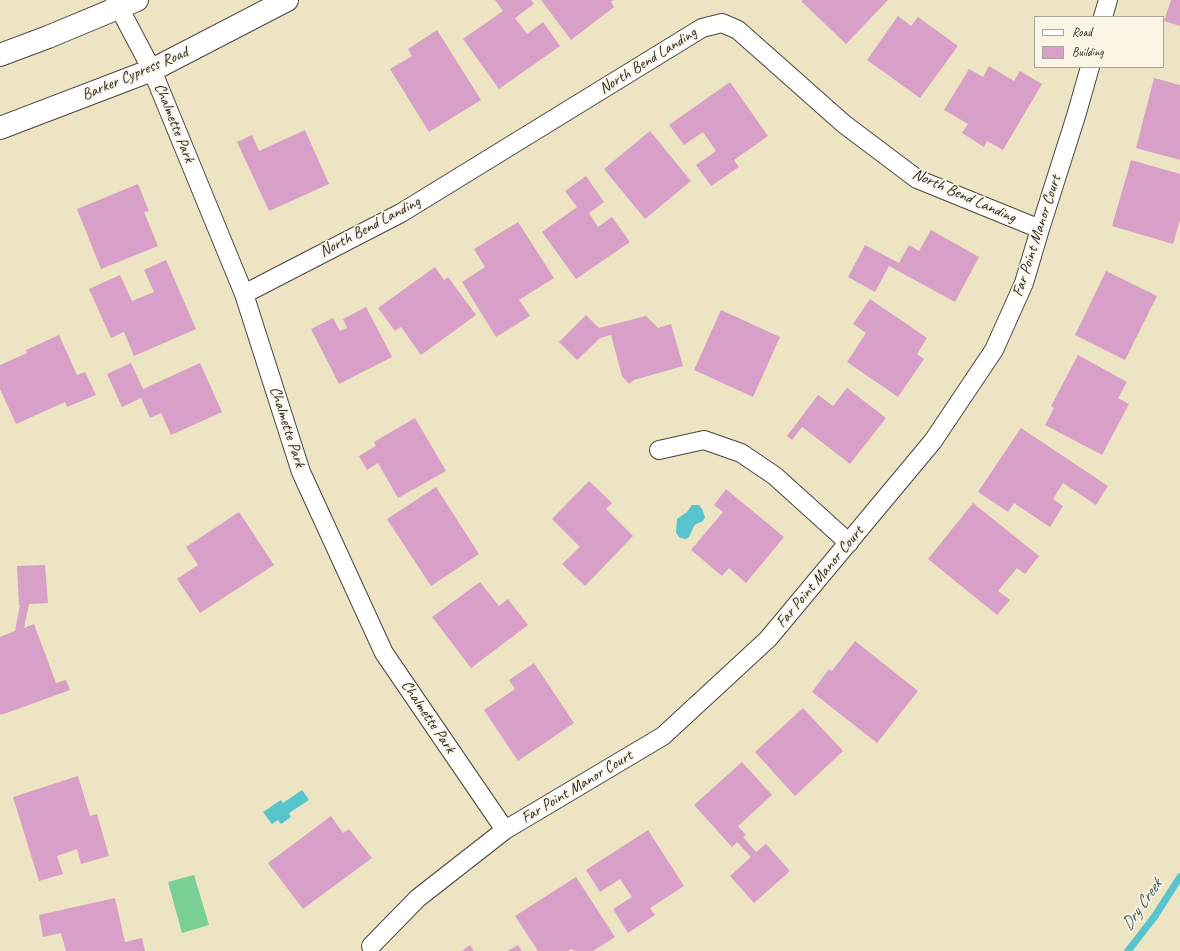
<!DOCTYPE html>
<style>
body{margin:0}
#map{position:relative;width:1180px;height:951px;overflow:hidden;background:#ece4c2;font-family:Caveat,sans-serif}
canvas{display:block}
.legend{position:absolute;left:1034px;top:16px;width:130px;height:52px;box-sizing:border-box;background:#fcf5e5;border:1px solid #a8a49b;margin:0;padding:5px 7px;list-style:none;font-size:12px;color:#2b2b2b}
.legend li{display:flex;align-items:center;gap:8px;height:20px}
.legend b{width:20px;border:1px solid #a8a49b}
</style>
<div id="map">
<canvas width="1180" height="951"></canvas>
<ul class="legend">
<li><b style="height:5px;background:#fff"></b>Road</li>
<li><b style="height:11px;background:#d8a0c8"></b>Building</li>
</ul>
</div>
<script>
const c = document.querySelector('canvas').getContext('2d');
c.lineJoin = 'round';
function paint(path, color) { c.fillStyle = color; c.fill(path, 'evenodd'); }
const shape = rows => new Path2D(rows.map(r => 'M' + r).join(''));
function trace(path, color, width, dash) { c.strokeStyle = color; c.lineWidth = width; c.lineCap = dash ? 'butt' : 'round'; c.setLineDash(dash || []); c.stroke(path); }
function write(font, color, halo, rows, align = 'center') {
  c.font = font + ' Caveat,sans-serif'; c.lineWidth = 3.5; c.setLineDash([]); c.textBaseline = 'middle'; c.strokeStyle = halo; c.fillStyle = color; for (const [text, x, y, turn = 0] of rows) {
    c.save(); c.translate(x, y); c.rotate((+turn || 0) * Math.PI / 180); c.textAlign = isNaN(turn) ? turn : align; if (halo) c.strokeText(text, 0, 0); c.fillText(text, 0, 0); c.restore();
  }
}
const green = shape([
 [194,875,209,925,182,933,168,882]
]);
const water = shape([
 [692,505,699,505,702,509,705,517,703,521,696,524,694,526,689,537,686,539,680,538,676,533,677,519,687,512],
 [302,790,309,800,289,813,291,817,281,824,278,820,272,824,263,812,281,800,283,803]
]);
const stream = shape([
 [1128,951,1155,916,1180,877]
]);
const building = shape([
 [495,0,531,0,534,4,515,18,527,34,543,22,560,46,499,89,463,39,503,11],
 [541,0,614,0,611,2,614,7,571,40],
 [803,0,888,0,846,44,801,1],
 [1171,0,1180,0,1180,26,1164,21],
 [898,16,911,26,918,17,958,46,920,98,867,60],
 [437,30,481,100,429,132,390,69,412,56,408,49],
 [989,66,1014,81,1020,71,1042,84,1003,150,987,141,984,147,962,133,968,124,944,110,969,69,983,77],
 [1154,78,1180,85,1180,160,1136,148],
 [730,82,768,136,734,160,739,167,711,186,696,165,716,151,703,132,684,145,669,125],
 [305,130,329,184,269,211,237,142,252,135,259,151],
 [650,131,691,181,645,219,604,169],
 [1131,160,1180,174,1180,220,1173,244,1112,226],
 [586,176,604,202,589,213,598,227,612,217,630,242,576,279,542,232,577,207,565,191],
 [138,184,149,211,144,212,158,246,101,269,77,209],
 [518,222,554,278,519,300,530,316,496,337,462,282,485,267,474,249],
 [931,230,979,257,955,302,889,266,875,292,848,277,865,245,899,263,909,245,919,251],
 [166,260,196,329,134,356,124,332,111,338,89,289,120,275,132,301,154,292,144,270],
 [435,267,444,280,448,277,476,315,421,355,401,327,395,331,378,308],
 [1106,271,1157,296,1125,360,1075,335],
 [870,299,927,338,917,354,924,359,898,397,847,362,866,333,853,324],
 [366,307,392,357,339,384,311,329,333,318,340,331,347,328,343,319],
 [721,310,780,337,753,397,694,370],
 [586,315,599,328,646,316,658,328,671,324,683,366,634,380,629,384,622,376,611,335,600,338,577,360,559,342],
 [59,335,77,375,85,372,96,395,67,407,65,402,16,424,0,389,0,365,27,353,26,350],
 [1078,355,1127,382,1118,398,1129,404,1102,455,1045,425,1054,408,1051,406],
 [131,363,143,389,200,363,222,412,171,435,161,413,150,418,141,398,122,407,107,374],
 [847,388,886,418,850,464,802,427,792,440,787,436,818,395,833,406],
 [415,418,446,471,398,498,378,463,367,470,359,456,376,446,374,442],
 [1021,428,1108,486,1096,505,1063,483,1053,499,1063,506,1050,527,1014,503,1008,512,978,492],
 [589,481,612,503,606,509,633,536,585,586,562,564,580,547,552,519],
 [436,487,479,554,431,586,387,519],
 [726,489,784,537,746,583,729,568,722,576,691,550,723,512,714,505],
 [973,503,1039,556,1025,574,1017,568,998,591,1010,600,997,615,928,559],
 [239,512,274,565,200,613,177,579,198,565,186,547],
 [45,565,48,603,29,604,24,628,34,624,56,683,66,680,70,690,1,715,0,713,0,637,15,631,20,605,19,605,17,566],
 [480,582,499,606,508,599,528,625,471,668,432,617],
 [855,641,918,691,877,743,812,692,829,669,832,671],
 [534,663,574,723,518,761,484,710,515,689,509,680],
 [803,708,843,751,795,796,755,752],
 [742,762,772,795,738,826,746,835,743,837,756,852,766,844,790,871,754,903,730,876,751,857,737,842,732,847,694,805],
 [78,776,90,816,97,814,109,856,81,864,77,849,57,856,63,874,39,881,13,797],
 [331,816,343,833,349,829,372,858,303,909,268,863],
 [648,830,684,886,650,908,655,915,628,933,613,909,632,897,620,879,600,892,586,870],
 [576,877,615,937,593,951,574,951,572,949,568,951,538,951,515,916],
 [115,898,125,942,142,938,145,951,66,951,61,933,43,937,39,915],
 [470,945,474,951,462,951],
 [518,945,522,951,508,951]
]);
const street = shape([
 [115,0,152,70,244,294,301,472,384,653,505,830],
 [1103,17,1108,0],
 [244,294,401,213,702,28,722,23,738,30,844,124,917,179,1040,229],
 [659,450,704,440,741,453,775,476,849,543],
 [371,946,418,898,505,830,663,736,768,639,933,441,994,350,1024,283,1040,229,1076,116,1090,67]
]);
const primary = shape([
 [0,55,48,37,137,0],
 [0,128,152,70,287,0]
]);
const streetNames = [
 ["North Bend Landing",648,61,-32],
 ["Barker Cypress Road",135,74,-23],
 ["Chalmette Park",174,123,68],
 ["North Bend Landing",964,196,24],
 ["North Bend Landing",370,227,-28],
 ["Far Point Manor Court",1037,236,-72],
 ["Chalmette Park",287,427,72],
 ["Far Point Manor Court",820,577,-50],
 ["Chalmette Park",428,717,56],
 ["Far Point Manor Court",577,787,-31]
];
const waterNames = [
 ["Dry Creek",1142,905,-55]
];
paint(green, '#79d095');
paint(water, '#57c4ce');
trace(stream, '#57c4ce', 7);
paint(building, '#d8a0c8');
trace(street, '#484742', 20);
trace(primary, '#484742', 24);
trace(street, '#fff', 18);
trace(primary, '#fff', 22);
write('16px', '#2b2b2b', '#fcf5e5', streetNames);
write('italic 17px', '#38595c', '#fcf5e5', waterNames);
</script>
